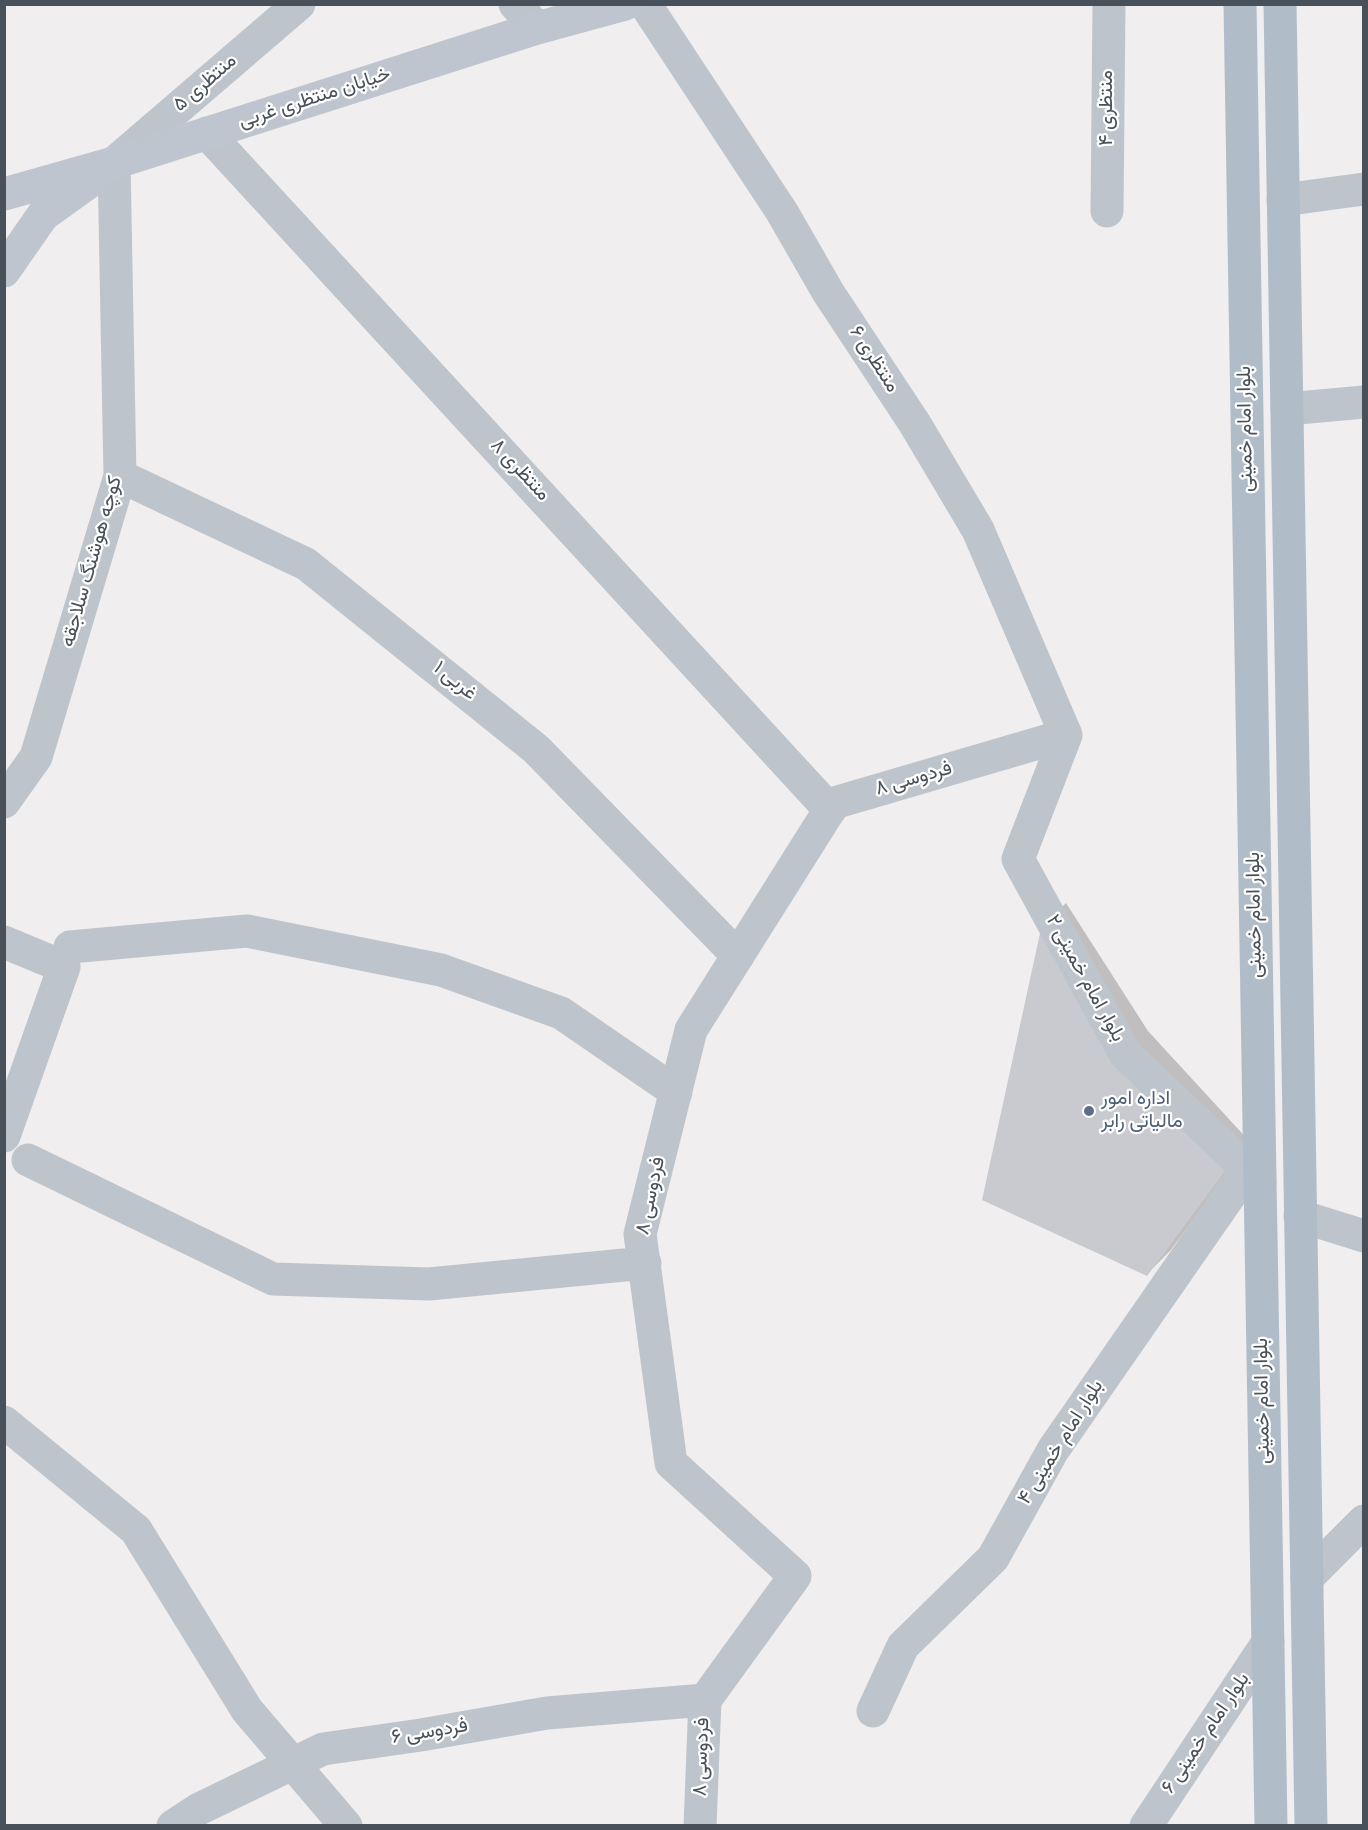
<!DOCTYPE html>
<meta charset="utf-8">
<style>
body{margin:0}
#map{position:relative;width:1368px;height:1830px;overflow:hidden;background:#f0eeee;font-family:Overpass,sans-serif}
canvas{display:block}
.frame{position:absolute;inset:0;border:6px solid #485059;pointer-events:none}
</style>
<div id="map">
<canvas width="1368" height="1830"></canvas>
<div class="frame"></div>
</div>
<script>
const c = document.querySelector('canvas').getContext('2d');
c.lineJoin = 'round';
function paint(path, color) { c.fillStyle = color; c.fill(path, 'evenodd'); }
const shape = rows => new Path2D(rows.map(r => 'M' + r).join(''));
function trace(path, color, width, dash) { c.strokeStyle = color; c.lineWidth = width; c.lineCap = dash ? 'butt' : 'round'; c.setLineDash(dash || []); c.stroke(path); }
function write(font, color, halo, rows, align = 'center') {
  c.font = font + ' Overpass,Vazirmatn,sans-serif'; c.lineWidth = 4.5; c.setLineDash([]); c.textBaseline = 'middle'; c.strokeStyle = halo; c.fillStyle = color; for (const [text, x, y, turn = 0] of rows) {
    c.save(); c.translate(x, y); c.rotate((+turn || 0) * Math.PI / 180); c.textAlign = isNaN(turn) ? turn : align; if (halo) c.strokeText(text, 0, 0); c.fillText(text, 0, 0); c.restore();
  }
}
const shadow = shape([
 [1066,903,1148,1031,1251,1143,1170,1251,1147,1274,1044,925]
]);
const building = shape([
 [1042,924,1228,1167,1147,1276,982,1200]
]);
const street = shape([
 [515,4,537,28],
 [645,4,782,212,828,292,915,424,978,530,1066,735],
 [207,133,830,810],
 [1283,200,1364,189],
 [1107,211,1109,4],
 [1287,409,1364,402],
 [120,476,306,564,536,749,738,956],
 [1066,735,1018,859,1125,1054,1260,1181],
 [4,802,36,757,120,476,114,163,299,4],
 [4,942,64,967,4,1136],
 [70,947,247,931,441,970,561,1013,676,1092],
 [28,1160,273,1279,429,1284,645,1263],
 [1300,1216,1364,1236],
 [4,1422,136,1530,247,1710,346,1826],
 [1307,1578,1364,1521],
 [873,1711,903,1646,993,1558,1053,1450,1248,1169],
 [173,1826,199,1809,323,1749,421,1735,547,1713,705,1700],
 [700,1826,705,1700,795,1576,671,1463,640,1234,691,1030,834,803,1066,735],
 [1146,1826,1268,1642]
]);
const secondary = shape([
 [4,194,114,163,537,28,625,4],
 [4,271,43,215,96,177]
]);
const primary = shape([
 [1240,4,1271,1826],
 [1280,4,1311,1826]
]);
const markers = [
 [1089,1111,6,"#5c6f8a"]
];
const streetNames = [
 ["منتظری ۵",206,84,-41],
 ["خیابان منتظری غربی",315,99,-18],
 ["منتظری ۴",1108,108,-90],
 ["منتظری ۶",873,360,57],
 ["بلوار امام خمینی",1247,429,-91],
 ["منتظری ۸",519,471,47],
 ["کوچه هوشنگ سلاجقه",93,562,-74],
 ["غربی ۱",454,682,39],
 ["فردوسی ۸",914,780,-16],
 ["بلوار امام خمینی",1256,915,-91],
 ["بلوار امام خمینی ۲",1084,979,61],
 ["فردوسی ۸",652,1196,-78],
 ["بلوار امام خمینی",1264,1401,-91],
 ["بلوار امام خمینی ۴",1062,1443,-58],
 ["فردوسی ۶",430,1733,-9],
 ["بلوار امام خمینی ۶",1207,1734,-56],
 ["فردوسی ۸",703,1757,-88]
];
const serviceNames = [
 ["اداره امور",1101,1100],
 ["مالیاتی رابر",1101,1123]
];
paint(shadow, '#0003');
paint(building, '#c9cad0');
trace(street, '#bec4cb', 33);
trace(secondary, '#bec5cf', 33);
trace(primary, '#b1bcc9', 33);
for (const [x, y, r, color] of markers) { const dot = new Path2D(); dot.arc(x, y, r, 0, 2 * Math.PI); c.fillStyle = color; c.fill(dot); trace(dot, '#fff', 2); }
write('20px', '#485059', '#fff', streetNames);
write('20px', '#4e5e75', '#fff', serviceNames, 'left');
</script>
